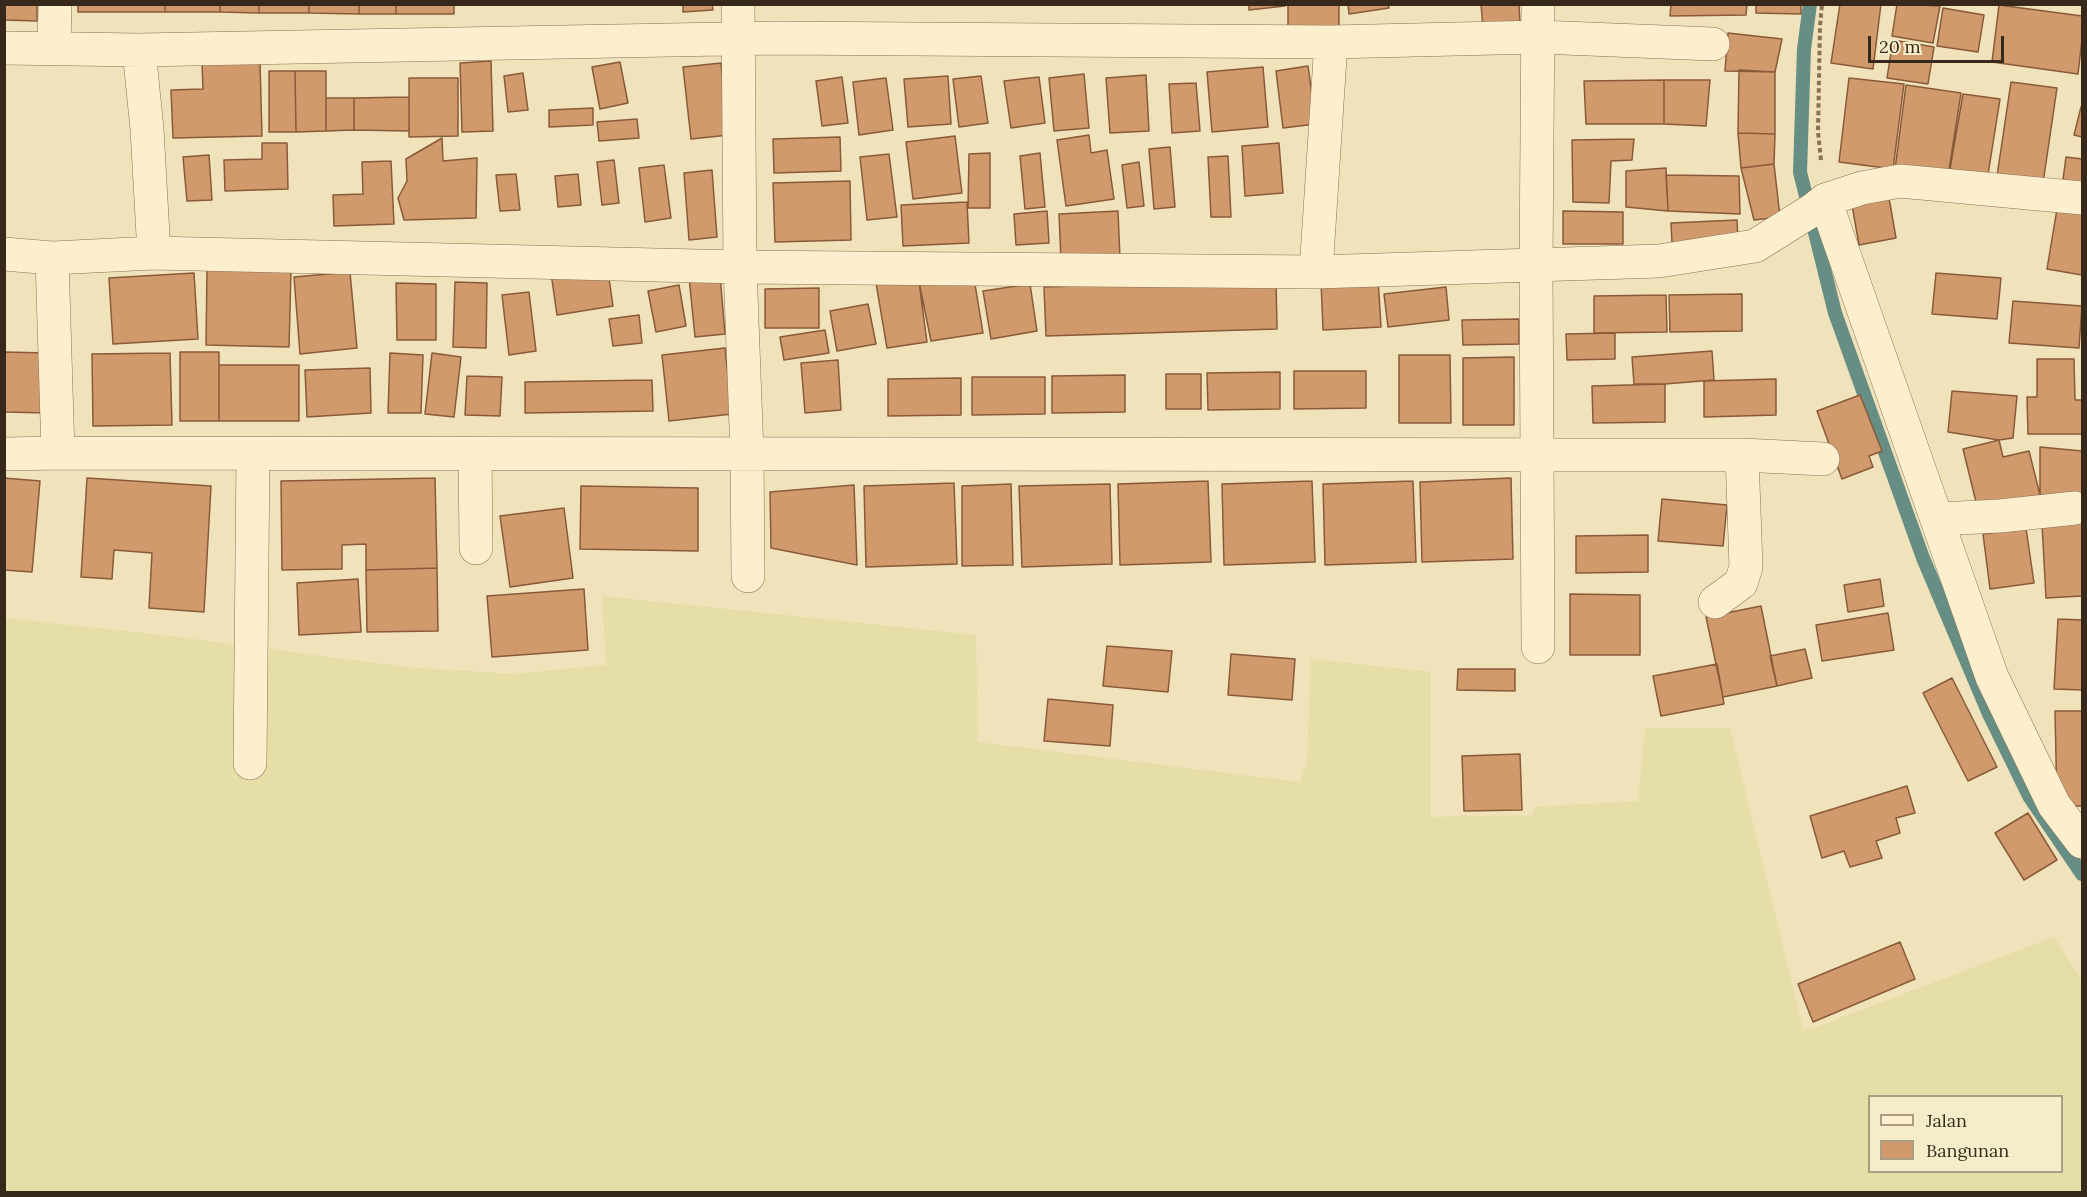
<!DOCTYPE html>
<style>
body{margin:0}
#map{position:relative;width:2087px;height:1197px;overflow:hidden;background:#f0e2ba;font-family:Lora,serif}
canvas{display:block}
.frame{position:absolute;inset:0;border:6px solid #36281a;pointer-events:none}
.legend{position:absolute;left:1868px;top:1095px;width:195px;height:78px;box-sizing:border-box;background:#f7ecca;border:2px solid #aa9e84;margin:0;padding:8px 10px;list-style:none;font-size:18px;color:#36281a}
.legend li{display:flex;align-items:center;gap:12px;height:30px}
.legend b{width:30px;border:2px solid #aa9e84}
.scale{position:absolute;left:1868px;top:36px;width:136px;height:27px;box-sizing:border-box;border:3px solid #36281a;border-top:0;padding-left:8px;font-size:18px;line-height:21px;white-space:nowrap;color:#36281a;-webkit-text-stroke:4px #f7ecca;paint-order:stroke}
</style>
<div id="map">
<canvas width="2087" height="1197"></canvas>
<div class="frame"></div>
<ul class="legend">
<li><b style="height:8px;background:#fbefcd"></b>Jalan</li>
<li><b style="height:16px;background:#d19a6d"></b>Bangunan</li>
</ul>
<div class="scale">20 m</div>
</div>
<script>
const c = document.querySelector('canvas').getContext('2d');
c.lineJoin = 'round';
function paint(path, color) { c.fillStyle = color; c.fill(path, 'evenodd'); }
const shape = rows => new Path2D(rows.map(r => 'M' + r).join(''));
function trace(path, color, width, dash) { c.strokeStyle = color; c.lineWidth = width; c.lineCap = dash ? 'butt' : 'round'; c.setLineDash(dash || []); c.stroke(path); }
const farmland = shape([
 [602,596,976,635,978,742,1300,782,1307,762,1311,659,1431,672,1431,817,1534,815,1534,807,1638,801,1645,728,1730,728,1803,1029,1811,1029,2054,937,2082,980,2082,1192,5,1192,5,618,171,636,406,667,513,674,606,665],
 [1870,1096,2062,1096,2062,1172,1870,1172]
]);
const stream = shape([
 [1810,4,1804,49,1800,172,1835,313,1923,558,1989,714,2029,796,2082,874]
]);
const building = shape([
 [4,4,37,4,37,21,4,20,4,4],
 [78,4,165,4,165,12,78,12,78,4],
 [165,4,220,4,220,12,165,12,165,4],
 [220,4,259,4,259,13,220,12,220,4],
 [259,4,309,4,309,13,259,13,259,4],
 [309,4,359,4,359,14,309,13,309,4],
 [359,4,396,4,396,14,359,14,359,4],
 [396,4,454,4,454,14,396,14,396,4],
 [683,4,712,4,713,10,683,12,683,4],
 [1249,4,1285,4,1285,6,1249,10,1249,4],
 [1288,4,1339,4,1339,34,1288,33,1288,4],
 [1348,4,1388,4,1389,8,1349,14,1348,4],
 [1481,4,1519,4,1520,25,1483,28,1481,4],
 [1671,4,1747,4,1746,15,1670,16,1671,4],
 [1756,4,1801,4,1801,14,1756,13,1756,4],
 [1840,4,1881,4,1873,69,1831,63,1840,4],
 [1897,4,1940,6,1933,43,1892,36,1897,4],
 [1999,5,2082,16,2082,39,2078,74,1992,62,1999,5],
 [1943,8,1984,15,1978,52,1937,46,1943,8],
 [1728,33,1782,39,1775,72,1725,71,1728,33],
 [1893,40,1934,47,1928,84,1887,78,1893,40],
 [491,61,493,131,462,132,460,63,491,61],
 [260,62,262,136,173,138,171,90,203,89,202,63,260,62],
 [620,62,628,103,600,109,592,67,620,62],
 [721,63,729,135,691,139,683,67,721,63],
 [1308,66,1316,124,1283,128,1276,71,1308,66],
 [1263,67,1268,127,1212,132,1207,72,1263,67],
 [1739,70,1775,72,1775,134,1738,133,1739,70],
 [269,71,295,71,296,132,269,132,269,71],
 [295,71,326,71,326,131,296,132,295,71],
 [523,73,528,110,508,112,504,76,523,73],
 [1084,74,1089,128,1054,131,1049,78,1084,74],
 [1146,75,1149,131,1110,133,1106,78,1146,75],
 [948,76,951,124,908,127,904,79,948,76],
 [981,76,988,123,959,127,953,79,981,76],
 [842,77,848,123,822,126,816,81,842,77],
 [1039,77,1045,123,1011,128,1004,81,1039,77],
 [409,78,458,78,458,136,409,137,409,78],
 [886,78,893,130,859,135,853,82,886,78],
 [1849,78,1904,84,1893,169,1839,162,1849,78],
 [1664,80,1664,124,1586,124,1584,81,1664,80],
 [1664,80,1710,80,1706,126,1664,124,1664,80],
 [2011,82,2057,88,2043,183,1997,176,2011,82],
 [1196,83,1200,131,1172,133,1169,84,1196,83],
 [1906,85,1961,93,1948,176,1895,169,1906,85],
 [1963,94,2000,99,1987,181,1949,175,1963,94],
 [409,97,409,131,354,130,354,98,409,97],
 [326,98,354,98,354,130,326,131,326,98],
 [2081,107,2082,107,2082,137,2074,135,2081,107],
 [593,108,593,125,549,127,549,110,593,108],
 [637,119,639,138,599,141,597,122,637,119],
 [1738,133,1775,134,1774,164,1741,168,1738,133],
 [1089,135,1091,153,1107,150,1114,199,1066,206,1057,140,1089,135],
 [955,136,962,193,913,199,906,142,955,136],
 [840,137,841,171,774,173,773,139,840,137],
 [442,138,443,161,477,158,476,218,404,220,398,198,407,181,406,159,442,138],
 [1634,139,1632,160,1611,161,1609,203,1573,202,1572,140,1634,139],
 [262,143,287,143,288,189,225,191,224,160,262,159,262,143],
 [1279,143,1283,193,1245,196,1242,146,1279,143],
 [1170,147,1175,207,1154,209,1149,149,1170,147],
 [990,153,990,208,968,208,969,154,990,153],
 [1040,153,1045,207,1025,209,1020,156,1040,153],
 [889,154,897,217,867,220,860,157,889,154],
 [209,155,212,200,187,201,183,157,209,155],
 [1228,156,1231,217,1211,217,1208,157,1228,156],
 [2066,157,2082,159,2082,189,2062,187,2066,157],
 [614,160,619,203,602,205,597,162,614,160],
 [391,161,394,224,334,226,333,195,363,194,362,162,391,161],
 [1139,162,1144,206,1127,208,1122,165,1139,162],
 [1774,164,1780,217,1754,220,1741,168,1774,164],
 [664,165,671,218,645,222,639,168,664,165],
 [1666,168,1668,211,1626,207,1626,171,1666,168],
 [712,170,717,237,689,240,684,173,712,170],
 [516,174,520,210,500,211,496,175,516,174],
 [578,174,581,205,558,207,555,176,578,174],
 [1666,175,1739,176,1740,214,1668,211,1666,175],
 [850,181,851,240,775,242,773,183,850,181],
 [1888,192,1896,238,1859,245,1851,199,1888,192],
 [967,202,969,243,903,246,901,205,967,202],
 [2058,203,2082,207,2082,275,2047,269,2058,203],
 [1047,211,1049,243,1016,245,1014,214,1047,211],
 [1118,211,1120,259,1061,261,1059,214,1118,211],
 [1563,211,1623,212,1623,244,1563,244,1563,211],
 [1737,220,1738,242,1672,244,1671,223,1737,220],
 [607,264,613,306,557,315,551,273,607,264],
 [207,269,291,271,289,347,206,345,207,269],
 [350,272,357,348,300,354,294,277,350,272],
 [973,272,983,333,931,341,919,282,973,272],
 [194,273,198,339,113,344,109,278,194,273],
 [1936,273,2001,278,1997,319,1932,314,1936,273],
 [720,275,725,334,695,337,689,277,720,275],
 [875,277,919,282,927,342,887,348,875,277],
 [1378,278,1381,327,1323,330,1321,281,1378,278],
 [1276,280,1277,329,1046,336,1044,287,1276,280],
 [455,282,487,283,486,348,453,347,455,282],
 [396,283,436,284,436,340,397,340,396,283],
 [1030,284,1037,331,991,339,983,291,1030,284],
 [679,285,686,326,656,332,648,291,679,285],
 [1446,287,1449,320,1388,327,1384,294,1446,287],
 [819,288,819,328,765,328,765,289,819,288],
 [529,292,536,351,509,355,502,295,529,292],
 [1742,294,1742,331,1670,332,1669,295,1742,294],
 [1666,295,1667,332,1594,333,1594,296,1666,295],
 [2013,301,2082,306,2079,348,2009,343,2013,301],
 [868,304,876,344,837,351,830,311,868,304],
 [639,315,642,343,613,346,609,319,639,315],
 [1519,319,1519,344,1463,345,1462,320,1519,319],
 [825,330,829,353,784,360,780,337,825,330],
 [1615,333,1615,359,1567,360,1566,334,1615,333],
 [725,348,732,414,669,421,662,355,725,348],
 [1712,351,1714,380,1665,384,1634,384,1632,357,1712,351],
 [4,352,49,353,49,413,4,412,4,352],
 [180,352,219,352,219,421,180,421,180,352],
 [170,353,172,425,93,426,92,354,170,353],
 [390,353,423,355,421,413,388,413,390,353],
 [432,353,461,357,454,417,425,414,432,353],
 [1399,355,1450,355,1451,423,1399,423,1399,355],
 [1514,357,1514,425,1463,425,1463,358,1514,357],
 [2037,359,2074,359,2075,400,2082,400,2082,434,2028,434,2027,397,2037,397,2037,359],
 [838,360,841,410,805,413,801,363,838,360],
 [219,365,299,365,299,421,219,421,219,365],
 [370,368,371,413,307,417,305,370,370,368],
 [1294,371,1366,371,1366,408,1294,409,1294,371],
 [1280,372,1280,409,1208,410,1207,373,1280,372],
 [1166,374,1201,374,1201,409,1166,409,1166,374],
 [1125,375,1125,412,1052,413,1052,376,1125,375],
 [467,376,502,377,500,416,465,415,467,376],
 [972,377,1045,377,1045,414,972,415,972,377],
 [961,378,961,415,888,416,888,379,961,378],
 [1776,379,1776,415,1704,417,1704,381,1776,379],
 [652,380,653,411,525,413,525,382,652,380],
 [1665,384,1665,422,1593,423,1592,386,1665,384],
 [1952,391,2017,396,2013,438,1999,440,1948,432,1952,391],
 [1860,395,1882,451,1869,456,1873,467,1842,479,1817,411,1860,395],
 [1999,440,2003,457,2029,451,2040,495,1978,510,1963,449,1999,440],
 [2040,447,2082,451,2082,499,2040,495,2040,447],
 [4,478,40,481,32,572,4,570,4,478],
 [87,478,211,486,204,612,149,608,152,553,114,550,112,579,81,577,87,478],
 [435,478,437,568,366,570,366,544,342,545,342,569,282,570,281,481,435,478],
 [1511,478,1513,559,1422,562,1420,482,1511,478],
 [1208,481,1211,562,1120,565,1118,484,1208,481],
 [1312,481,1315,562,1224,565,1222,484,1312,481],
 [1413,481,1416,562,1325,565,1323,484,1413,481],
 [954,483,957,564,866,567,864,486,954,483],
 [1011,484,1013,565,962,566,962,486,1011,484],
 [1110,484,1112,564,1022,567,1019,486,1110,484],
 [854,485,857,565,771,548,770,492,854,485],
 [581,486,698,488,698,551,580,549,581,486],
 [1662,499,1727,505,1723,546,1658,541,1662,499],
 [564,508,573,578,510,587,500,516,564,508],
 [2082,522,2082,596,2046,598,2042,524,2082,522],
 [2026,528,2034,583,1990,589,1983,534,2026,528],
 [1648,535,1648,572,1576,573,1576,536,1648,535],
 [437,568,438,631,367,632,366,570,437,568],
 [358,579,361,632,299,635,297,583,358,579],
 [1880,579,1884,606,1848,612,1844,585,1880,579],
 [584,589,588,650,492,657,487,596,584,589],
 [1570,594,1640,595,1640,655,1570,655,1570,594],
 [1761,606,1777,686,1723,697,1706,617,1761,606],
 [1888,613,1894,650,1822,661,1816,625,1888,613],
 [2058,619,2082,620,2082,690,2054,689,2058,619],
 [1107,646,1172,651,1168,692,1103,686,1107,646],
 [1805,649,1812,678,1777,686,1770,656,1805,649],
 [1231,654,1295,659,1292,700,1228,695,1231,654],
 [1717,664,1724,704,1661,716,1653,676,1717,664],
 [1458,669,1515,669,1515,691,1457,690,1458,669],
 [1952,678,1997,767,1968,781,1923,693,1952,678],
 [1048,699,1113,705,1110,746,1044,741,1048,699],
 [2055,711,2082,711,2082,806,2057,806,2055,711],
 [1520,754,1522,810,1464,811,1462,756,1520,754],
 [1907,786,1915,813,1896,818,1900,833,1876,841,1882,858,1850,867,1844,851,1822,858,1810,816,1907,786],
 [2028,813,2057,860,2024,880,1995,833,2028,813],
 [1900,942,1915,979,1813,1022,1798,984,1900,942]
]);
const path = shape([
 [1821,160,1818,132,1820,26,1822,4]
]);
const minor = shape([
 [738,4,740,267,747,454,748,576],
 [4,48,139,50,776,38,1331,42,1539,37,1713,44],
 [54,48,55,4],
 [139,50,147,129,154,253],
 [1825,200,1992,677,2054,805,2082,842],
 [4,254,52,258,154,253,740,267,1316,272,1659,261,1755,246,1814,209,1825,200,1862,188,1900,181,2082,198],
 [52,258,58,453,1742,455,1746,567,1741,583,1715,602],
 [1316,272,1331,42],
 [4,454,58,453],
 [475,454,476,548],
 [1742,455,1823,459],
 [1938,519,2000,516,2075,508],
 [1538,647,1536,266,1538,4],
 [250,763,253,454]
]);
paint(farmland, '#e6dea7');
trace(stream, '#668e85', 14);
paint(building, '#d19a6d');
trace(building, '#895a38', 1.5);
trace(minor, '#887154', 34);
trace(path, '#887154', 4, [4.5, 3]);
trace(minor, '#fbefcd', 33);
</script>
